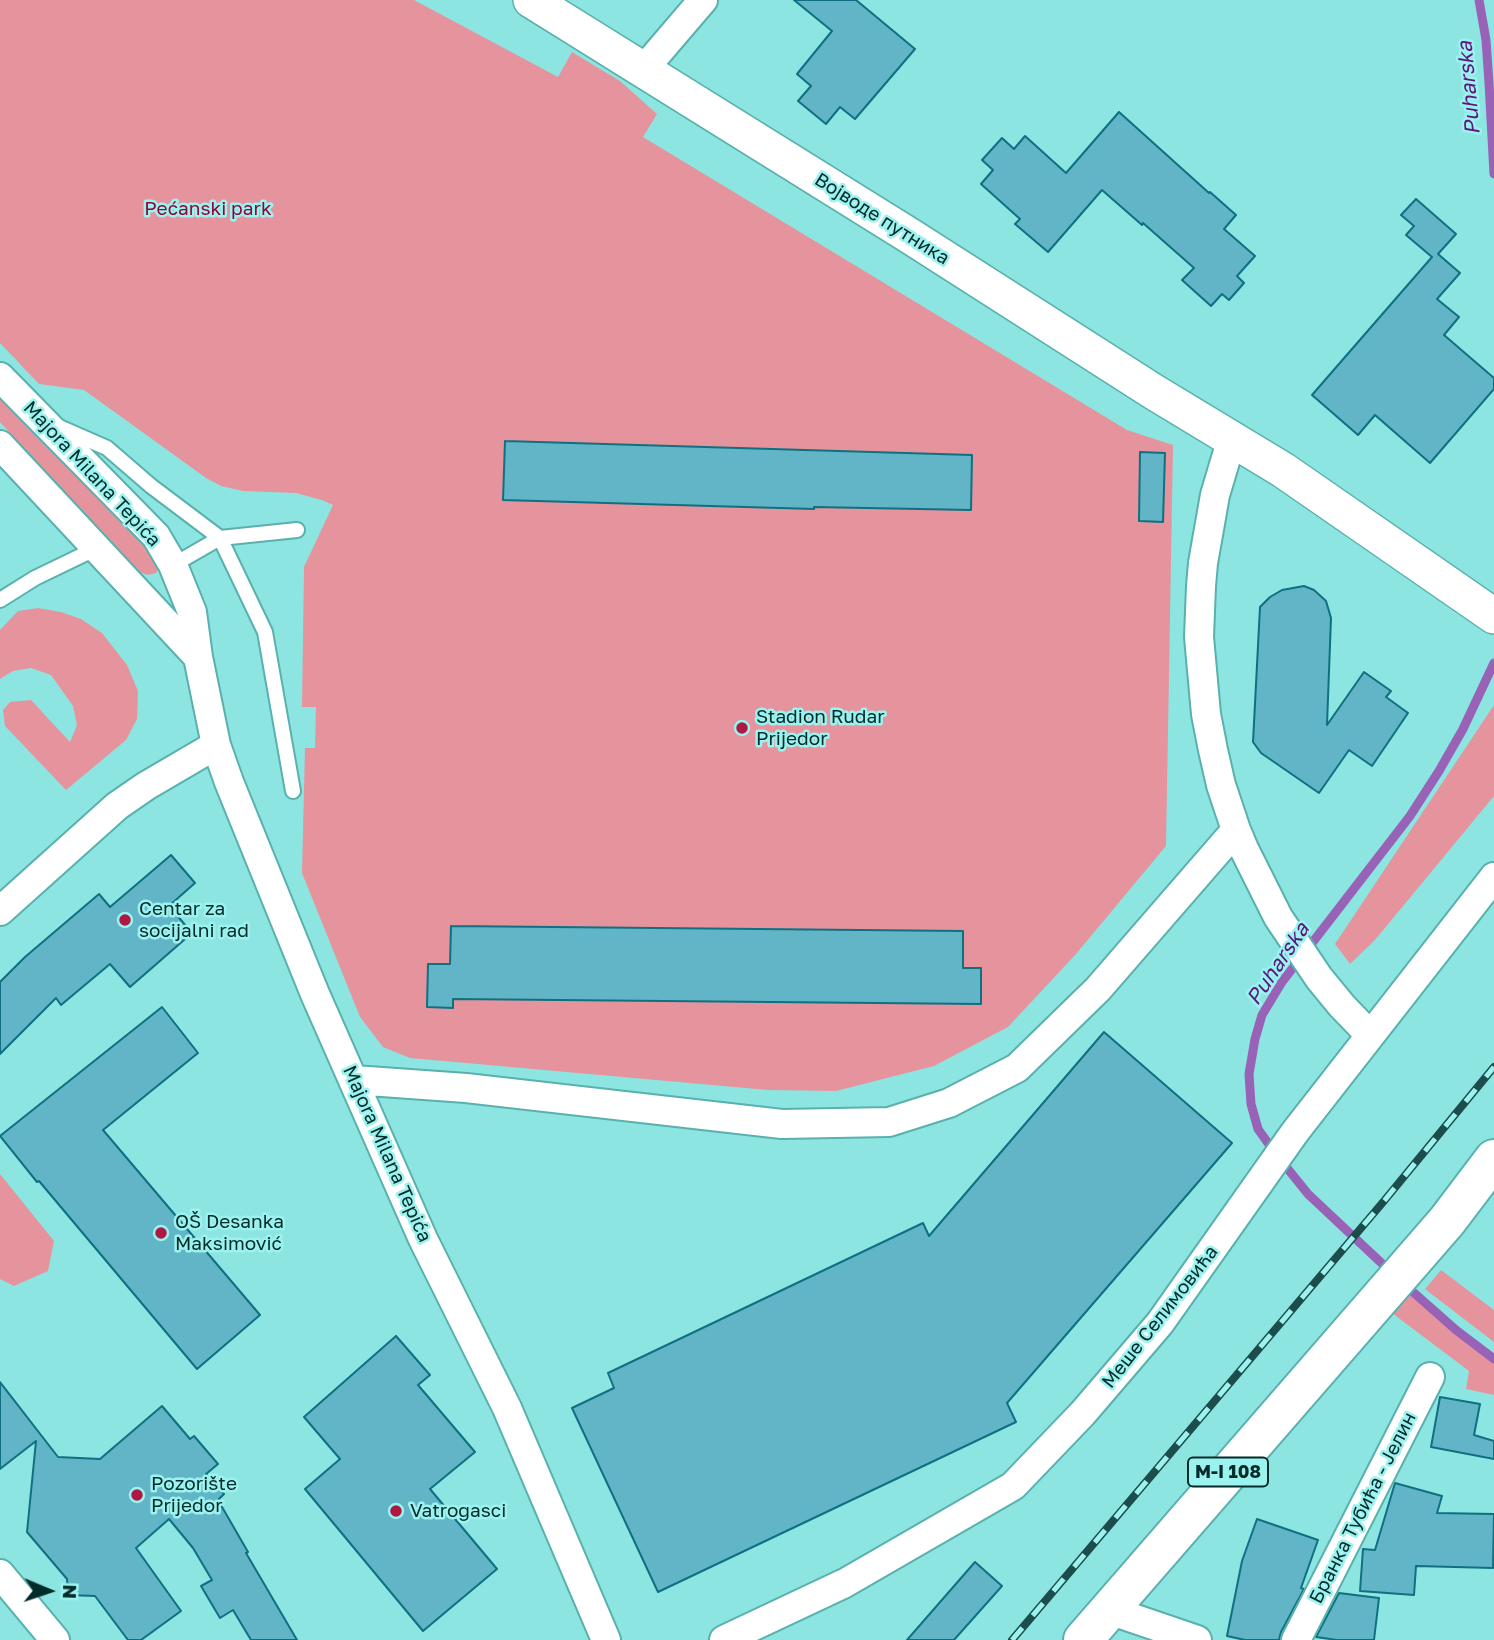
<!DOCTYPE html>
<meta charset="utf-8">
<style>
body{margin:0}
#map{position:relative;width:1494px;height:1640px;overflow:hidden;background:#8de5e2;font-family:"Golos Text",sans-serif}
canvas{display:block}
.north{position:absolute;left:14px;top:1556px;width:70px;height:70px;-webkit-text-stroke:5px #9bf2ef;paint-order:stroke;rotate:92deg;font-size:19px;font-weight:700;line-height:28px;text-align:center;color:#032b2a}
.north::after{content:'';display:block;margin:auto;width:24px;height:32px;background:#032b2a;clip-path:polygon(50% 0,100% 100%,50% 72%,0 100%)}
</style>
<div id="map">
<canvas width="1494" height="1640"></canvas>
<div class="north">N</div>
</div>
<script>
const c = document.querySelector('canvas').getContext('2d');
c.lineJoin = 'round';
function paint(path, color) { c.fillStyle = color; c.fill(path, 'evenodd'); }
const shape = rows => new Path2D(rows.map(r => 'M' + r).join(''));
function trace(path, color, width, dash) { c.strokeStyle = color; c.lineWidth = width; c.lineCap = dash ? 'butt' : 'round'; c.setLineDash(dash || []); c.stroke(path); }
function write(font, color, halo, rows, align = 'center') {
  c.font = font + ' "Golos Text",sans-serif'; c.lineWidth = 5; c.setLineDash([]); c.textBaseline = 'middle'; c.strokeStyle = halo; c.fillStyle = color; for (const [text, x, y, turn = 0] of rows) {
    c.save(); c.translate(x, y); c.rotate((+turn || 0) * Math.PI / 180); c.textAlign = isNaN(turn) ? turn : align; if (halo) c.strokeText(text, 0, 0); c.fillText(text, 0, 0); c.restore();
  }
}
const green = shape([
 [0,0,414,0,558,77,572,52,620,81,657,114,643,137,1127,430,1173,445,1166,846,1076,954,1008,1027,934,1066,836,1091,768,1090,410,1058,383,1047,360,1017,302,873,305,748,315,748,316,707,302,707,304,567,333,505,322,500,296,493,243,491,221,486,206,478,84,390,39,384,0,343],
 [0,394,153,552,159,568,156,573,148,575,139,572,0,422],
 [38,608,61,612,81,619,102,633,127,665,138,691,137,719,126,740,66,790,5,726,3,710,10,702,31,700,70,742,77,725,73,706,51,675,31,668,13,671,0,679,0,630,18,611],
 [1494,705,1494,796,1375,940,1350,964,1335,944],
 [0,1174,54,1241,48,1271,14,1286,0,1279],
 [1441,1270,1494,1310,1494,1342,1425,1289],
 [1413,1288,1471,1337,1494,1354,1494,1395,1466,1389,1469,1371,1392,1313]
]);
const stream = shape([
 [1479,0,1486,40,1489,83,1494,174],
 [1391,1272,1308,1194,1275,1153,1258,1129,1251,1104,1249,1074,1255,1039,1262,1015,1282,982,1410,816,1439,771,1463,729,1494,663],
 [1404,1284,1456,1330,1494,1359]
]);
const building = shape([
 [794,0,856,0,915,49,855,119,840,107,826,124,798,101,811,86,797,74,832,31,794,0],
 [1119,112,1209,193,1210,192,1236,215,1224,229,1255,256,1237,276,1244,283,1229,300,1222,294,1211,306,1182,280,1194,268,1143,223,1142,225,1102,190,1048,252,1015,224,1020,219,981,184,993,170,982,160,1002,138,1014,149,1025,136,1066,173,1119,112],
 [1416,199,1456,234,1438,254,1460,273,1437,299,1459,317,1444,335,1494,378,1494,389,1430,463,1375,415,1358,435,1312,395,1432,257,1406,235,1414,226,1401,215,1416,199],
 [505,441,972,455,971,510,814,507,814,509,503,500,505,441],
 [1140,452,1165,453,1163,522,1139,521,1140,452],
 [1304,586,1314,590,1326,601,1331,618,1327,725,1364,672,1391,691,1386,697,1408,713,1372,766,1349,750,1319,793,1261,753,1253,742,1260,607,1270,597,1282,590,1304,586],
 [171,855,195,883,169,906,192,933,130,987,110,964,61,1005,56,998,0,1054,0,982,25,957,99,894,110,907,171,855],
 [451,926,963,931,963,968,981,968,981,1004,453,999,453,1008,427,1007,428,964,450,964,451,926],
 [162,1007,198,1053,103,1130,260,1315,197,1369,39,1181,37,1182,0,1136,162,1007],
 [1104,1032,1232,1143,1007,1403,1016,1422,658,1592,572,1408,614,1388,608,1373,923,1223,929,1236,1104,1032],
 [396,1336,430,1375,418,1385,475,1452,430,1489,497,1569,423,1631,305,1489,340,1459,304,1417,396,1336],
 [0,1382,58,1457,100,1459,162,1406,190,1439,194,1436,218,1464,206,1474,224,1494,218,1500,248,1552,246,1553,297,1640,251,1640,233,1610,220,1618,201,1586,212,1580,193,1548,169,1519,136,1548,181,1611,141,1640,128,1640,95,1596,68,1595,67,1579,27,1532,36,1441,0,1469,0,1382],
 [1440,1397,1480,1404,1474,1435,1494,1441,1494,1459,1431,1447,1440,1397],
 [1395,1483,1442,1496,1437,1513,1494,1514,1493,1568,1416,1566,1414,1595,1360,1591,1363,1549,1375,1550,1395,1483],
 [1257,1519,1318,1540,1301,1588,1304,1589,1281,1632,1279,1640,1245,1640,1227,1636,1242,1561,1257,1519],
 [975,1562,1002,1586,954,1640,907,1640,975,1562],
 [1339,1593,1379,1598,1374,1640,1337,1640,1316,1637,1339,1593]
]);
const service = shape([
 [59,427,107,448,151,486,220,538,265,632,293,791],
 [173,565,220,538,297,530],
 [0,600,35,578,97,548]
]);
const minor = shape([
 [644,69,703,0],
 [0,377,156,536,173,565,192,612,198,657,216,745,229,782,315,994,423,1239,507,1408,606,1640],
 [1232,438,1215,495,1203,563,1201,586,1199,637,1206,714,1213,750,1221,785,1236,830,1244,849,1278,917,1319,978,1342,1006,1370,1035],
 [0,445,198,657],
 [0,911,117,806,146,786,216,745],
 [354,1080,466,1088,782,1124,889,1122,949,1103,1017,1068,1098,989,1236,830],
 [0,1574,55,1640],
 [1109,1610,1197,1640],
 [724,1640,845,1583,1013,1486,1083,1413,1160,1323,1295,1132,1494,877],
 [1296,1640,1430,1377]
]);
const tertiary = shape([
 [531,0,910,236,1154,392,1283,470,1494,616]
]);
const primary = shape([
 [1083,1640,1447,1221,1494,1159]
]);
const rail = shape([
 [1012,1640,1384,1201,1494,1067]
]);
const markers = [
 [742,728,7,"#ad1942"],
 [125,920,7,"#ad1942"],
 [161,1233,7,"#ad1942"],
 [137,1495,7,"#ad1942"],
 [396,1511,7,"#ad1942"]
];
const shields = [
 [1228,1472,80]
];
const shieldNames = [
 ["M-I 108",1228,1472]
];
const parkNames = [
 ["Pećanski park",208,209]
];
const streetNames = [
 ["Војводе путника",882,219,32],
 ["Majora Milana Tepića",92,474,47],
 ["Majora Milana Tepića",387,1154,66],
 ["Меше Селимовића",1160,1317,-52],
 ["Бранка Тубића - Јелин",1363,1508,-63]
];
const poiNames = [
 ["Stadion Rudar",756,717],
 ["Prijedor",756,739],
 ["Centar za",139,909],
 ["socijalni rad",139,931],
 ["OŠ Desanka",175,1222],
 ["Maksimović",175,1244],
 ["Pozorište",151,1484],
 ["Prijedor",151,1506],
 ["Vatrogasci",410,1511]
];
const waterNames = [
 ["Puharska",1469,88,-95],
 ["Puharska",1278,964,-56]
];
paint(green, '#e5949d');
trace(stream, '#9863b6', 9);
paint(building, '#61b5c6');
trace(building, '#0e7081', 2);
trace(service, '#59b1ae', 18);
trace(minor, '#59b1ae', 32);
trace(tertiary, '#59b1ae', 38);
trace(primary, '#59b1ae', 42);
trace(service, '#fff', 14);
trace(minor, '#fff', 28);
trace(tertiary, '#fff', 35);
trace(primary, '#fff', 38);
trace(rail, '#1c4d4c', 8);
trace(rail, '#9bf2ef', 5, [16]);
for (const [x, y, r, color] of markers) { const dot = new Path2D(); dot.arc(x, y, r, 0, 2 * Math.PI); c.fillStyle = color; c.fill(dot); trace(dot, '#9bf2ef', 2.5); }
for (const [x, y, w] of shields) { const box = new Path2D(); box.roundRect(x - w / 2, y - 14.5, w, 29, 5); c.fillStyle = '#9bf2ef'; c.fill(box); trace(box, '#032b2a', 2); }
write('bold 18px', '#032b2a', null, shieldNames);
write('19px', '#900533', '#9bf2ef', parkNames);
write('19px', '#032b2a', '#9bf2ef', streetNames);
write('19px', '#032b2a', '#9bf2ef', poiNames, 'left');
write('italic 21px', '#5d167d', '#9bf2ef', waterNames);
</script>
